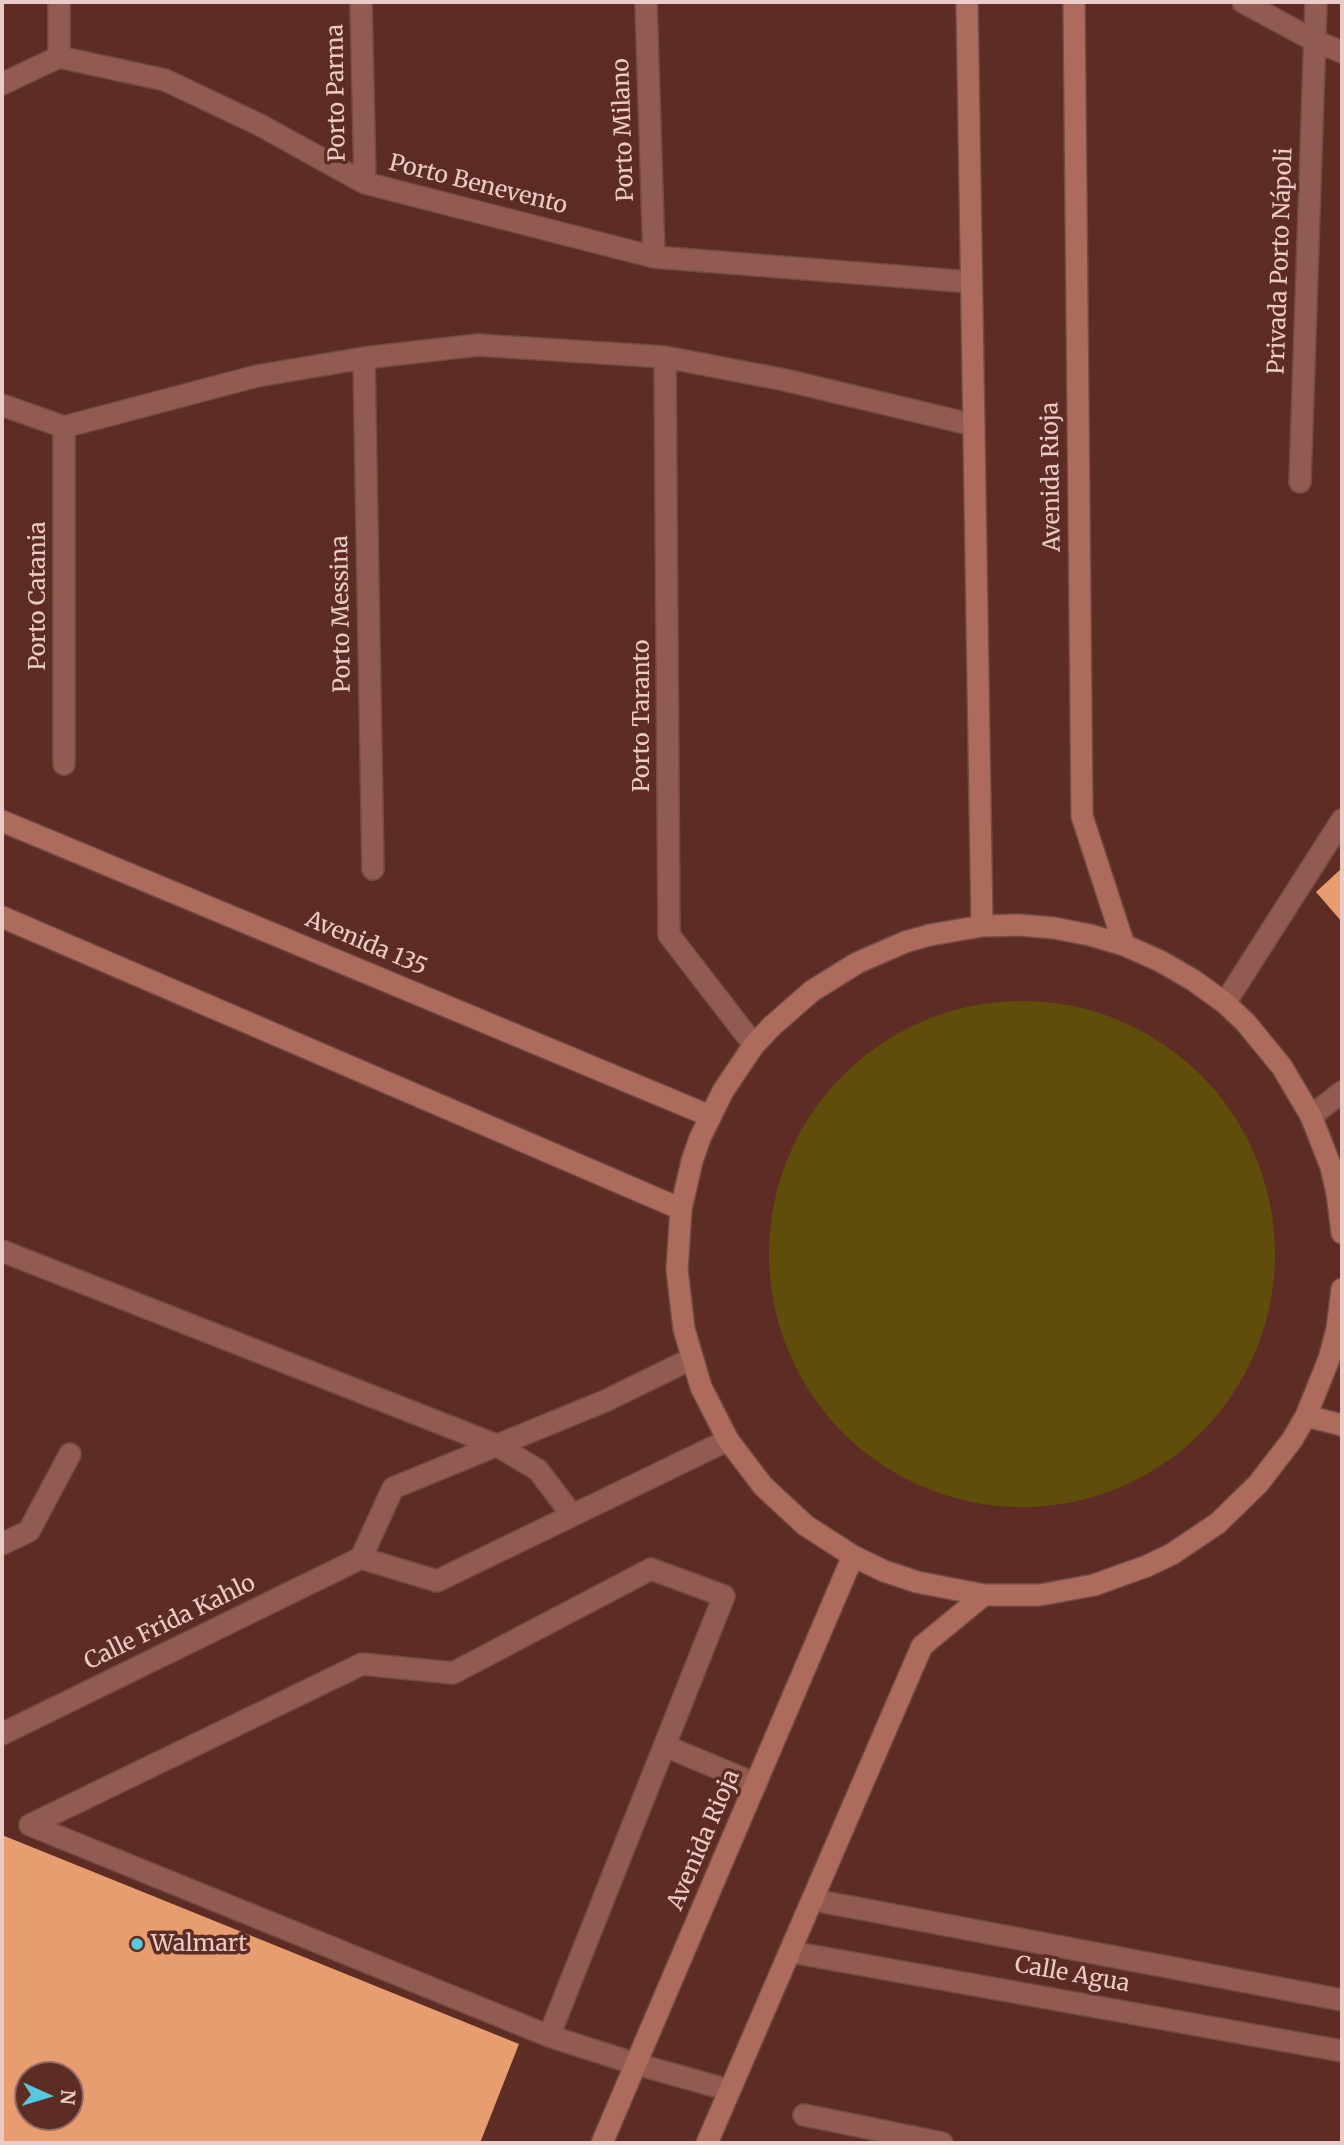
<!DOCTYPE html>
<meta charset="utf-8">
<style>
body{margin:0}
#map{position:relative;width:1344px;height:2145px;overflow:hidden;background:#5d2c24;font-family:Merriweather,serif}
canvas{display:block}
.frame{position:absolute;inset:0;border:4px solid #ebcbc5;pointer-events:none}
.north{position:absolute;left:14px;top:2061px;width:70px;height:70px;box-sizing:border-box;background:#5d2c24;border:2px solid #966c64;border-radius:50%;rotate:94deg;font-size:19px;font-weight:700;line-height:28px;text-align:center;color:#ebcbc5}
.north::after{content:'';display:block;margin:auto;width:24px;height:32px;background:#55cadf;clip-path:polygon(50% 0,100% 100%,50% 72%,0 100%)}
</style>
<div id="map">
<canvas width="1344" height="2145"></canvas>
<div class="frame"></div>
<div class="north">N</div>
</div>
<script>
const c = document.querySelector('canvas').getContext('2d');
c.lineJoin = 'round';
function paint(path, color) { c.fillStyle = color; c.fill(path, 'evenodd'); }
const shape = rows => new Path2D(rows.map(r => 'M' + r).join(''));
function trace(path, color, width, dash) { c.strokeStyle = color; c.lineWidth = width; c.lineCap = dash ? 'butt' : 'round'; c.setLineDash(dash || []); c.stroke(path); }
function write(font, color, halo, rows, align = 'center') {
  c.font = font + ' Merriweather,serif'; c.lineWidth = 7; c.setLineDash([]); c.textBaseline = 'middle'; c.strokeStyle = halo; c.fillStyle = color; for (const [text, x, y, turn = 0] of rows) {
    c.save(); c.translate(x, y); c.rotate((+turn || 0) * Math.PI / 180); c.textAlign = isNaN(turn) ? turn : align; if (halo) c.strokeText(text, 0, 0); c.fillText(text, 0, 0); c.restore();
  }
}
const green = shape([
 '769 1254a253 253 0 1 1 506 0a253 253 0 1 1-506 0Z'
]);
const building = shape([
 [1342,868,1342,922,1316,892],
 [2,1835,519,2044,480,2143,2,2143],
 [28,2075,70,2075,70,2117,28,2117]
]);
const minor = shape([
 [361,2,365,183],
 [646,2,654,257],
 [1243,2,1315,41,1342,52],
 [59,57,59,2],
 [2,84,59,57,165,80,260,125,365,183,654,257,971,282],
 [665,357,669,935,754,1045],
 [364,358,373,869],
 [2,405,64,427,257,376,364,358,478,345,665,357,785,380,974,425],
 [1300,482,1316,2],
 [64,764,64,427],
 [1225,1003,1342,820],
 [1311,1116,1342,1092],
 [2,1251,496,1445,538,1470,572,1515],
 [2,1544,29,1531,70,1454],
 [361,1558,437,1581,728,1440],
 [361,1558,393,1488,605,1401,691,1359],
 [2,1734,361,1558],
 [665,1746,756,1784],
 [814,1900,1342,2000],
 [791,1952,1342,2051],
 [549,2036,724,1596,651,1569,453,1673,362,1664,30,1825,549,2036,636,2064,729,2090],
 [804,2115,942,2143]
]);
const major = shape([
 [967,2,982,926],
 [1074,2,1082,816,1124,945],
 [2,821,710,1116],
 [2,917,681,1209],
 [1342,1233,1337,1193,1331,1167,1311,1116,1282,1067,1246,1023,1225,1003,1193,980,1160,961,1124,945,1090,935,1054,928,1019,925,982,926,930,935,905,942,857,963,812,991,772,1026,754,1045,723,1091,700,1138,692,1161,681,1209,677,1270,684,1329,701,1387,728,1440,763,1486,805,1525,853,1556,884,1571,917,1582,984,1595,1040,1595,1094,1585,1147,1566,1172,1554,1218,1523,1258,1484,1292,1440,1306,1416,1329,1359,1337,1329,1342,1289],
 [1306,1416,1342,1425],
 [602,2143,853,1556],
 [707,2143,922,1646,984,1595]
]);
const markers = [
 [137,1944,7,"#55cadf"]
];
const streetNames = [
 ["Porto Parma",337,93,-91],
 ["Porto Milano",624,130,-92],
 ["Porto Benevento",478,185,14],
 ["Privada Porto Nápoli",1281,261,-88],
 ["Avenida Rioja",1052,477,-91],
 ["Porto Catania",38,596,-90],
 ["Porto Messina",342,614,-91],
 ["Porto Taranto",642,716,-90],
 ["Avenida 135",366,944,23],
 ["Calle Frida Kahlo",170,1623,-26],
 ["Avenida Rioja",704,1840,-67],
 ["Calle Agua",1072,1975,10]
];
const poiNames = [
 ["Walmart",151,1944]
];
paint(green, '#604d0c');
paint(building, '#e89d71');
trace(minor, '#734a43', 24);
trace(major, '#734a43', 24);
trace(minor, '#925b51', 21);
trace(major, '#ad6b5e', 21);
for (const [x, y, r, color] of markers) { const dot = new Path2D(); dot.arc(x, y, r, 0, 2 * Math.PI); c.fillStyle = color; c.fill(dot); trace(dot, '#5d2c24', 2.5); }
write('23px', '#ebcbc5', '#5d2c24', streetNames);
write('23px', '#ebcbc5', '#5d2c24', poiNames, 'left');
</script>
